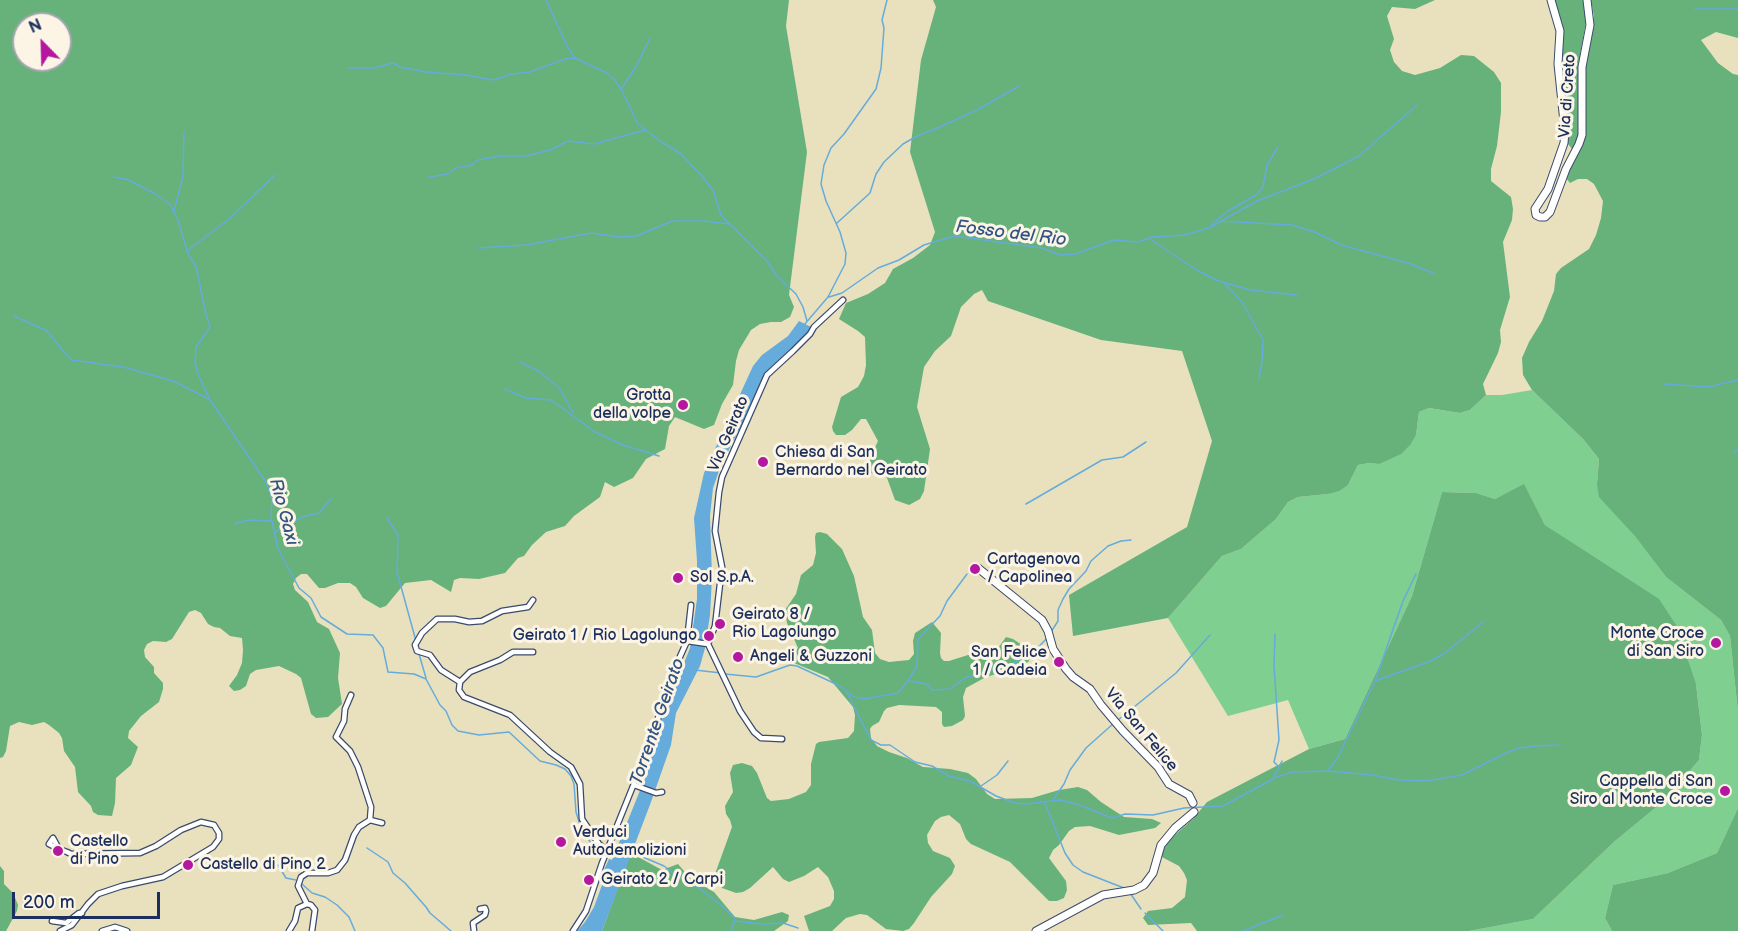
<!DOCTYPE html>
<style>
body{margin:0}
#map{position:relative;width:1738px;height:931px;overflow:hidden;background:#e9e1be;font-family:"Balsamiq Sans",sans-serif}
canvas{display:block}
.north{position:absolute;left:12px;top:12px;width:60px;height:60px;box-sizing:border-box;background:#fcf5e5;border:2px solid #a2a6af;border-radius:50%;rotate:337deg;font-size:16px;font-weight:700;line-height:24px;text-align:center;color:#1b2f5e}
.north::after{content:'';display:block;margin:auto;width:21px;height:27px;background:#b5179e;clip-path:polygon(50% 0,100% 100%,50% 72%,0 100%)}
.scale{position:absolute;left:12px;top:892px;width:148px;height:27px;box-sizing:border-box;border:3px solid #1b2f5e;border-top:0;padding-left:8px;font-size:18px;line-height:21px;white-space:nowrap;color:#1b2f5e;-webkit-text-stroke:4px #fcf5e5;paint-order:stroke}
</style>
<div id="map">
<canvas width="1738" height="931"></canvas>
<div class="north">N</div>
<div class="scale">200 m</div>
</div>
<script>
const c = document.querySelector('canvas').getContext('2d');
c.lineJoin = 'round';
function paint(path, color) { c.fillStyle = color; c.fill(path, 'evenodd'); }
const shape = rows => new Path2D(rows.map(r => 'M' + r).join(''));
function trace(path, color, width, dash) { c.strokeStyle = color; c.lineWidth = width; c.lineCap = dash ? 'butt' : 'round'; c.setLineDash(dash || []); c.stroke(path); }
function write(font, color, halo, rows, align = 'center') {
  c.font = font + ' "Balsamiq Sans",sans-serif'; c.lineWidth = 6; c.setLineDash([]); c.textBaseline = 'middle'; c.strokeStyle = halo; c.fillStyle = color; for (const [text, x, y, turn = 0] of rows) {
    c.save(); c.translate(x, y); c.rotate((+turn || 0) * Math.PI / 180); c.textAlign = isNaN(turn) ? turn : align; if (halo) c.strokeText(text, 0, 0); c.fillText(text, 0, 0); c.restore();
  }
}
const green = shape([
 [1532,390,1583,439,1599,459,1597,484,1666,577,1721,620,1730,636,1738,712,1738,808,1717,853,1668,873,1613,885,1605,918,1612,931,1469,931,1533,919,1615,841,1665,800,1699,760,1702,735,1696,684,1579,548,1545,525,1524,485,1495,499,1476,493,1442,492,1412,596,1345,739,1309,749,1288,700,1228,716,1168,618,1222,556,1241,549,1276,519,1288,502,1298,497,1328,494,1348,485,1358,465,1369,463,1379,464,1416,435,1419,412,1429,408,1460,413,1470,410,1486,395,1502,395]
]);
const forest = shape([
 [0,0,789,0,786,26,807,152,789,295,794,307,790,317,781,322,771,322,760,324,751,330,739,350,736,361,733,385,722,404,714,425,704,429,675,417,669,426,665,449,646,459,633,478,614,487,605,482,600,497,574,516,565,526,546,532,532,545,524,556,518,558,505,573,479,579,460,578,454,580,451,592,431,580,405,583,386,606,380,608,363,598,356,587,350,583,338,583,325,588,319,588,307,574,301,574,296,578,293,584,295,590,308,602,317,622,329,629,340,653,338,678,342,704,328,717,316,718,311,714,301,678,296,674,279,666,256,670,250,674,246,686,240,690,234,691,229,686,237,675,242,663,243,650,242,638,230,636,220,628,214,627,208,624,201,613,195,610,189,612,172,639,166,642,153,641,147,644,144,650,145,657,154,667,154,673,163,683,163,689,159,702,141,716,129,731,128,738,138,747,131,765,116,778,115,803,112,816,98,815,93,812,91,806,78,792,75,767,64,751,62,738,59,733,49,725,44,722,32,725,19,722,10,726,6,751,3,757,0,758],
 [24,24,60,24,60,60,24,60],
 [933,0,1435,0,1415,9,1392,7,1387,16,1394,39,1390,50,1394,62,1402,71,1415,75,1440,68,1461,55,1474,56,1494,72,1501,83,1501,112,1497,146,1491,169,1491,181,1511,197,1513,209,1512,220,1503,242,1510,297,1500,330,1501,342,1498,353,1483,384,1486,395,1470,410,1460,413,1429,408,1419,412,1416,435,1410,445,1401,454,1379,464,1369,463,1358,465,1348,485,1339,491,1328,494,1298,497,1288,502,1276,519,1241,549,1222,556,1168,618,1073,636,1069,595,1187,527,1212,441,1182,351,1101,340,988,301,982,290,974,294,961,307,951,336,935,351,924,367,917,407,930,449,924,491,920,499,909,505,895,500,883,467,875,474,868,473,871,456,878,441,866,419,861,419,852,430,845,435,836,435,833,431,832,427,841,397,858,387,864,376,866,365,865,337,858,331,839,319,846,303,868,294,885,283,893,269,913,258,930,245,935,232,910,152,921,60,936,7],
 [1555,0,1583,0,1587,16,1578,66,1578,135,1573,150,1568,144,1569,122,1562,64,1564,30],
 [1591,0,1738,0,1738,38,1716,32,1701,40,1718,63,1733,74,1738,75,1738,712,1730,636,1721,620,1666,577,1635,536,1599,497,1597,484,1599,459,1583,439,1532,390,1523,375,1522,358,1529,342,1542,321,1554,291,1556,274,1561,268,1589,249,1596,235,1601,218,1603,201,1594,184,1587,179,1578,179,1570,183,1566,178,1585,138,1585,67,1594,16],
 [1524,484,1545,525,1659,599,1676,625,1696,684,1702,735,1699,760,1665,800,1615,841,1533,919,1469,931,1197,931,1191,923,1148,925,1143,918,1148,911,1172,908,1185,897,1187,880,1184,873,1179,866,1160,856,1169,840,1193,819,1207,802,1309,749,1345,739,1412,596,1442,492,1476,493,1495,499],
 [820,532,827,534,842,549,854,576,863,617,872,630,875,653,880,659,889,662,909,660,914,654,913,641,915,633,932,622,941,633,940,653,941,658,944,661,949,661,968,655,990,657,996,651,1006,637,1013,639,1031,651,1029,661,1023,666,986,677,966,688,963,697,965,716,963,720,952,726,944,727,942,724,942,712,936,707,899,705,887,708,884,711,879,722,872,726,870,729,871,738,877,746,889,752,907,758,923,767,950,769,968,773,976,779,987,794,995,799,1032,798,1059,790,1078,787,1087,790,1101,802,1124,817,1152,819,1161,823,1155,828,1119,835,1090,826,1075,827,1069,831,1059,845,1053,850,1049,858,1066,881,1067,890,1064,898,1057,901,1049,901,1010,862,971,844,966,839,960,824,949,815,941,817,935,821,927,835,928,843,933,851,950,858,955,866,952,874,931,897,914,923,909,929,903,931,886,929,867,915,860,914,846,918,832,931,809,931,804,916,830,906,834,899,834,891,828,877,818,867,804,876,789,882,783,879,773,867,750,888,743,892,736,893,722,888,715,874,732,827,730,820,726,814,725,806,733,792,730,773,733,765,742,763,752,766,757,773,767,798,771,801,789,799,806,792,811,785,811,764,816,744,819,742,848,738,854,731,855,715,853,707,828,677,794,663,786,656,793,653,798,648,787,623,785,610,796,594,801,575,813,565,816,553,815,537,816,533],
 [1738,808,1738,931,1612,931,1605,918,1613,885,1668,873,1717,853],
 [631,853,662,870,678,864,690,878,714,892,735,917,754,920,782,912,789,915,788,921,774,931,602,931],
 [0,866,4,871,4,884,13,893,18,905,17,911,6,931,0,931]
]);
const water = shape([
 [799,321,811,327,808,332,809,333,771,367,763,377,753,403,721,465,713,488,710,516,712,577,710,615,705,648,700,666,676,713,671,745,651,802,602,931,577,931,585,922,594,907,602,885,604,870,609,859,612,860,647,773,659,730,660,716,669,693,679,676,690,648,697,599,697,561,694,518,704,473,753,366,762,355,788,336]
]);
const stream = shape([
 [546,0,568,48,575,58,607,73,614,79,621,89,638,124,660,141,681,154,701,175,713,190,721,215,767,261,776,275,796,294,803,307,807,321],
 [1695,9,1738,9],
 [349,68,374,68,393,63,400,67,426,72,466,75,493,80,512,74,530,72,565,59,575,58],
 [621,89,636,67,650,38],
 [114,177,129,180,155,194,170,204,178,220,188,254,196,266,206,315,210,327,196,347,195,362,198,374,210,400,266,482,272,498,271,517,278,549,299,588,311,598,321,617,347,634,373,635,383,648,388,672,414,674,426,679,440,705,446,711,452,725,458,731,479,735,509,732,540,761,556,765,565,769,571,776,574,784,576,812,580,825,588,839,602,855],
 [429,177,448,174,456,168,472,165,478,160,500,156,526,156,550,150,568,141,594,144,645,130],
 [174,211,183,176,184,133],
 [1219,221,1292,225,1317,233,1341,245,1408,263,1435,274],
 [837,223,870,193,876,174,884,162,903,144,917,136,938,128,979,109,1019,86],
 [1211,225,1228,211,1256,195,1263,187,1267,165,1278,147],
 [1150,239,1195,269,1216,280,1250,290,1297,295],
 [478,248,526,245,591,233,620,237,636,236,673,221,703,221,730,224],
 [187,251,229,219,275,175],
 [1225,284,1242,302,1263,340,1262,362,1259,378],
 [829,297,842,293,878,268,899,260,924,245,954,236,1042,248,1060,255,1075,254,1114,240,1137,242,1153,237,1184,235,1209,228,1257,201,1314,179,1359,156,1417,105],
 [14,316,47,331,68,357,72,360,123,367,159,377,173,381,209,399],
 [804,325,828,297,845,264,846,253,840,232,826,201,821,184,824,165,831,148,844,134,876,89,881,68,884,28,882,20,887,0],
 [520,362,540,372,560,389,573,413],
 [1664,384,1708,387,1738,380],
 [505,389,526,398,551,400,595,432,623,445,659,456],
 [1734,452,1738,450],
 [1026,504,1102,460,1123,457,1146,442],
 [387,518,398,535,397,572,416,641],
 [234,524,248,520,271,521],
 [275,533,280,528,305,516,319,513,331,499],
 [1051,632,1058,621,1058,610,1063,599,1069,589,1086,571,1091,561,1108,546,1121,541,1131,540],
 [1275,634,1274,666,1279,740,1274,762,1279,767],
 [419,654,426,678],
 [695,670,721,673],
 [725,674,756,677,790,665,797,666,838,685,854,697,864,699,898,693,908,681,917,666,918,639,940,616,947,601,967,574],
 [910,681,927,684,932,690,950,689,965,678,1012,664,1034,652,1046,639],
 [1375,681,1431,661,1445,653,1483,622],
 [846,691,871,740,881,745,890,745,915,762,932,766,949,776,970,781,996,796,1015,803,1026,804,1061,800,1082,806,1112,818,1125,814,1153,815,1184,808,1223,806,1273,779,1282,761],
 [1118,720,1176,673,1210,635],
 [1328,770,1337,759,1375,681,1403,601,1416,574],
 [1274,778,1292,772,1328,771,1372,775,1399,780,1427,781,1462,775,1506,753,1519,748,1534,746,1559,745],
 [981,786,997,775,1008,761],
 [1053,800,1064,784,1070,770,1086,748,1114,723],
 [1045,803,1065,853,1073,865,1083,872,1124,888],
 [367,848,388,862,393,873,405,883,426,907,430,913,451,931],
 [631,852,664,866,679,877,695,885,721,905,734,917,735,921,762,924,783,923,798,928],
 [278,865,286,878,296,880],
 [302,884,312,893,325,897,337,905,349,917,355,931],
 [1130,893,1141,909],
 [1145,913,1163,931],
 [731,931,734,922],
 [1243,931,1283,915]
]);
const street = shape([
 [687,641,708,644],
 [533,652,513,652,500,660,470,672,460,682,459,690,464,697,510,715,550,752,571,767,580,784,582,819,599,844,607,851],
 [460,682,441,670,430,655,417,651,415,645,422,633,437,619,455,619,469,622,482,621,502,611,528,607,533,600],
 [351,695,345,709,344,721,336,737,350,751,358,767,371,807,370,820],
 [782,739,761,738,754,732,740,711,708,644,715,626,722,567,715,531,719,492,722,477,767,375,793,351,810,334,814,327,843,300],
 [634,785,656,793,662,792],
 [59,849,53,838,49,844,59,849,67,852,71,854,140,853,156,846,181,830,201,822,214,825,219,833,219,839,213,847,163,877,122,886,98,894,88,904,72,925,60,931],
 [307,904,298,886,301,877,307,873,328,873,337,870,345,860,354,835,359,827,370,820,382,823],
 [52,921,66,923,79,913,82,913],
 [102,931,115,927,127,931],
 [289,931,295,921,298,908,307,904,311,905,315,910,312,931],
 [474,931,473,923,485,915,486,911,485,908,480,909],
 [573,931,586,911,602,863,654,734,666,688,687,641,691,605]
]);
const secondary = shape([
 [1551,0,1560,31,1558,64,1565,132,1564,143,1548,189,1535,209,1536,215,1540,217,1545,217,1550,212,1566,169,1579,144,1582,135,1582,67,1590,25,1587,0],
 [978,568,1042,620,1048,631,1053,649,1066,669,1073,677,1090,689,1101,705,1123,731,1158,767,1169,784,1189,795,1193,803],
 [1036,931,1103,895,1134,890,1144,885,1153,873,1161,845,1175,828,1194,812]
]);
const markers = [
 [683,405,6,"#b5179e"],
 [763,462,6,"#b5179e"],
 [975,569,6,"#b5179e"],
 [678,578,6,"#b5179e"],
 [720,624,6,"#b5179e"],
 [709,636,6,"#b5179e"],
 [1716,643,6,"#b5179e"],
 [738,657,6,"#b5179e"],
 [1059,662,6,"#b5179e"],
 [1725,791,6,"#b5179e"],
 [561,842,6,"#b5179e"],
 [58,851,6,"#b5179e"],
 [188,865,6,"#b5179e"],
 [589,880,6,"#b5179e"]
];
const streetNames = [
 ["Via di Creto",1568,96,-86],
 ["Via Geirato",729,434,-67],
 ["Via San Felice",1141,730,50]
];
const poiNames = [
 ["Grotta",671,396,"right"],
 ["della volpe",671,414,"right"],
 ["Chiesa di San",775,453],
 ["Bernardo nel Geirato",775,471],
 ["Cartagenova",987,560],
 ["/ Capolinea",987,578],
 ["Sol S.p.A.",690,578],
 ["Geirato 8 /",732,615],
 ["Rio Lagolungo",732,633],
 ["Monte Croce",1704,634,"right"],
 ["di San Siro",1704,652,"right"],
 ["Geirato 1 / Rio Lagolungo",697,636,"right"],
 ["San Felice",1047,653,"right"],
 ["1 / Cadeia",1047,671,"right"],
 ["Angeli & Guzzoni",750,657],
 ["Cappella di San",1713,782,"right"],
 ["Siro al Monte Croce",1713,800,"right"],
 ["Verduci",573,833],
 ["Autodemolizioni",573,851],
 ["Castello",70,842],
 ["di Pino",70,860],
 ["Castello di Pino 2",200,865],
 ["Geirato 2 / Carpi",601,880]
];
const waterNames = [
 ["Fosso del Rio",1011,234,7],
 ["Rio Gaxi",283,512,75],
 ["Torrente Geirato",658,722,-71]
];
paint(green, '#7ecf90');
paint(forest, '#66b27a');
paint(water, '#65abdb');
trace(stream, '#65abdb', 1.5);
trace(street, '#3a4a6c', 7);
trace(secondary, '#3a4a6c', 9);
trace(street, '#fff', 4.5);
trace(secondary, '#fff', 7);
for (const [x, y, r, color] of markers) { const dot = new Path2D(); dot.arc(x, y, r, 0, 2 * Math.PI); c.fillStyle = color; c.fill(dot); trace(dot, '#fcf5e5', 2); }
write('16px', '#1b2f5e', '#fcf5e5', streetNames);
write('16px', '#1b2f5e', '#fcf5e5', poiNames, 'left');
write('italic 18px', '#315484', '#fcf5e5', waterNames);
</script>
